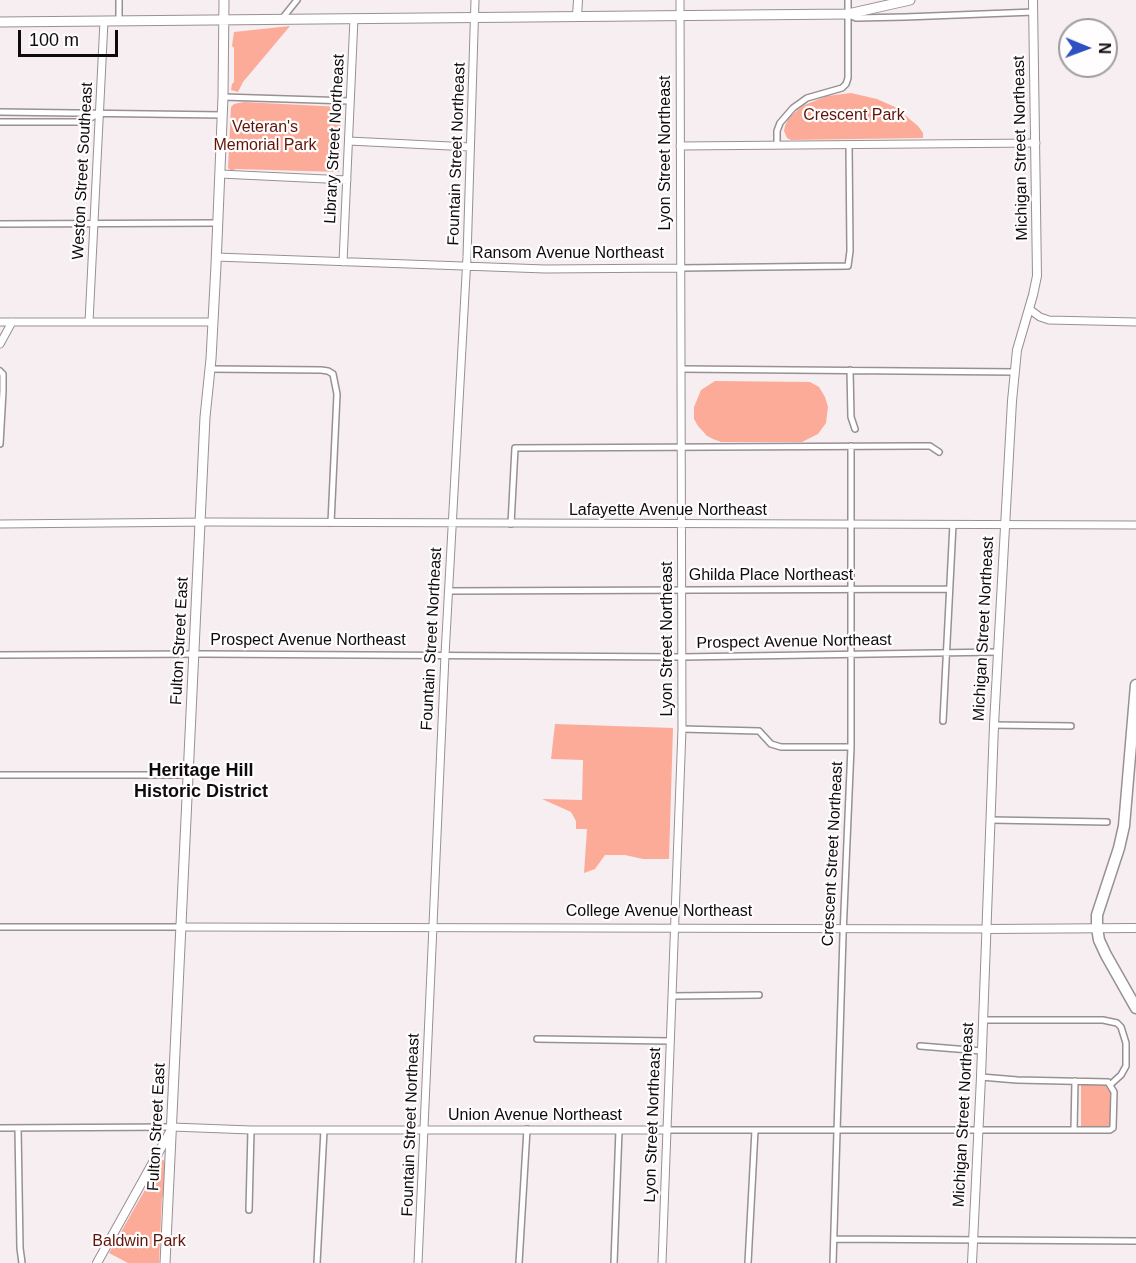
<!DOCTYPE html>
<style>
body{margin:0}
#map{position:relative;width:1136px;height:1263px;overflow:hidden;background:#f6eef0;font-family:Helvetica,sans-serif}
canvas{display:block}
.north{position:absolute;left:1058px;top:18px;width:60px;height:60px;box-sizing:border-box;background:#fffdfe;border:2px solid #9e9c9d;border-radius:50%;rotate:91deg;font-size:16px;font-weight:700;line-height:24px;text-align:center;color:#0d0b0b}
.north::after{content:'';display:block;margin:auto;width:21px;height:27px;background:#2d51c1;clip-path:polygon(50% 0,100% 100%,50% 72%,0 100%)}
.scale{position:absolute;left:18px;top:30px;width:100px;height:27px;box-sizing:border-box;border:3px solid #0d0b0b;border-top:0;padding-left:8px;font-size:18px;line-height:21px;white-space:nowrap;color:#0d0b0b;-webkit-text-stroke:4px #fffdfe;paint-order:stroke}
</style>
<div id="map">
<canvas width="1136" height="1263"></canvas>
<div class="north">N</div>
<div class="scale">100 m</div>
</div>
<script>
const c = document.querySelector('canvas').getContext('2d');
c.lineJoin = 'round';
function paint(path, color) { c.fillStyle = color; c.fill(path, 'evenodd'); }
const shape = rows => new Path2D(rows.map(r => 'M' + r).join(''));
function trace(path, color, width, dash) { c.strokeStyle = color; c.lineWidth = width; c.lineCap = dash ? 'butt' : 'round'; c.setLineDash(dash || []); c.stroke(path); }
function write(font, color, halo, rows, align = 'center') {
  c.font = font + ' Helvetica,sans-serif'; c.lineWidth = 4.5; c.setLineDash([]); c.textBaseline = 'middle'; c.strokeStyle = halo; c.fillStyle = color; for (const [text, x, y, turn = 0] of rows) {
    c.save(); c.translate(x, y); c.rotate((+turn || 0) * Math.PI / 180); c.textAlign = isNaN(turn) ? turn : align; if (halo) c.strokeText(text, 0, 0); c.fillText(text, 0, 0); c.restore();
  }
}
const green = shape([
 [290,26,243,82,238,92,231,90,232,84,234,82,234,48,232,46,234,32],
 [851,93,877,99,895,107,918,126,923,133,923,138,791,140,787,138,784,131,785,126,788,119,802,106,827,96],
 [244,102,341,107,339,172,236,169,231,171,228,168,231,107,234,104],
 [715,381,810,382,819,387,825,397,828,407,826,423,818,434,802,442,721,442,713,439,707,436,698,426,694,419,694,407,701,390],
 [555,724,673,728,669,859,643,859,625,855,605,855,595,869,584,873,587,829,576,829,576,821,571,812,542,799,582,800,583,760,551,759],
 [1081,1084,1105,1085,1110,1092,1110,1127,1081,1127],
 [162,1160,164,1160,166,1174,164,1197,162,1197,159,1263,128,1263,109,1253]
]);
const minor = shape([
 [119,0,119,20],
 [849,15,856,18,905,17,1034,12],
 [281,20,297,0],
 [223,97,350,101],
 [0,112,222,115],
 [0,122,83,122,98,114],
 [777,145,777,131,780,123,793,108,807,98,842,88,846,84,848,78,848,0],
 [0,224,218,223],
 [680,268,848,266,850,251,849,145],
 [210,369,321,370,328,371,333,374,337,394,331,523],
 [681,369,1015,372],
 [850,370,851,417,855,429],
 [0,371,3,374,3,391,0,444],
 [511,524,515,448,915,446,930,446,939,452],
 [449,591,949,589],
 [0,655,204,654,682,657,998,652],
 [943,721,953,524],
 [994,725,1071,726],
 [682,729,759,731,771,744,781,747,851,747],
 [0,775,189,775],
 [990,820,1107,822],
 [0,927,181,927],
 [672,996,759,995],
 [983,1020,1103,1020,1117,1023,1121,1027,1126,1043,1126,1066,1121,1075,1111,1084],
 [537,1039,670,1041],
 [920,1046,982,1051],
 [0,1128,172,1127],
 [18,1128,20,1248,22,1263],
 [667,1130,1110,1130,1113,1128,1114,1092,1108,1082,1017,1080,981,1077],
 [1074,1130,1075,1081],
 [249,1210,251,1130],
 [834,1239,1136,1241],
 [317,1263,324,1130],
 [519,1263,527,1129],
 [614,1263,619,1130],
 [748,1263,755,1130],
 [833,1263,843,935,851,747,851,446]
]);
const tertiary = shape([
 [349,141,470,147],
 [680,146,1036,143],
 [220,174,347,180],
 [216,257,545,269,680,268],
 [343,262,354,18],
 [1029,309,1040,317,1049,320,1136,322],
 [0,322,213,322],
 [89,322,104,21],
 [0,344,12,322],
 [0,524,210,522,1136,525],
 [181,927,987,929],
 [172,1127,251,1130,667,1130],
 [418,1263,445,655,467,257,475,0],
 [662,1263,682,729,680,0]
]);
const secondary = shape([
 [577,16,578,0],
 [987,929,1136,928],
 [97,1263,171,1130],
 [972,1263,981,1077,994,725,1012,401,1017,350,1033,295,1037,276,1033,0]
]);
const primary = shape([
 [0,22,848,14,910,0],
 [165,1263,205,417,211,359,216,265,223,97,224,0]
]);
const motorway = shape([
 [1136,685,1124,826,1119,848,1097,915,1097,928,1099,940,1106,955,1136,1008]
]);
const parkNames = [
 ["Crescent Park",854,116],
 ["Veteran's",265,128],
 ["Memorial Park",265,146],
 ["Baldwin Park",139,1242]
];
const streetNames = [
 ["Library Street Northeast",335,139,-87],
 ["Michigan Street Northeast",1021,148,-91],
 ["Lyon Street Northeast",666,153,-90],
 ["Fountain Street Northeast",457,154,-88],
 ["Weston Street Southeast",83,171,-87],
 ["Ransom Avenue Northeast",568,254],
 ["Lafayette Avenue Northeast",668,511],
 ["Ghilda Place Northeast",771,576],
 ["Michigan Street Northeast",984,629,-87],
 ["Fountain Street Northeast",432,639,-87],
 ["Lyon Street Northeast",668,639,-90],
 ["Fulton Street East",180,641,-87],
 ["Prospect Avenue Northeast",308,641],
 ["Prospect Avenue Northeast",794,642,-1],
 ["Crescent Street Northeast",833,854,-87],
 ["College Avenue Northeast",659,912],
 ["Michigan Street Northeast",964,1115,-87],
 ["Union Avenue Northeast",535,1116],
 ["Fountain Street Northeast",411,1125,-88],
 ["Lyon Street Northeast",653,1125,-88],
 ["Fulton Street East",157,1127,-87]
];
const neighbourhoodNames = [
 ["Heritage Hill",201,771],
 ["Historic District",201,792]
];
paint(green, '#fdab99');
trace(minor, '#989093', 8);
trace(tertiary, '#989093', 9);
trace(secondary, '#989093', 10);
trace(primary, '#989093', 11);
trace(motorway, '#989093', 13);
trace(minor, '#fff', 5);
trace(tertiary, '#fff', 7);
trace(secondary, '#fff', 8);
trace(primary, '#fff', 9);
trace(motorway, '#fff', 10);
write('16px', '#5f1609', '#fffdfe', parkNames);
write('16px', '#0d0b0b', '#fffdfe', streetNames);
write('bold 18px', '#0d0b0b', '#fffdfe', neighbourhoodNames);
</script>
